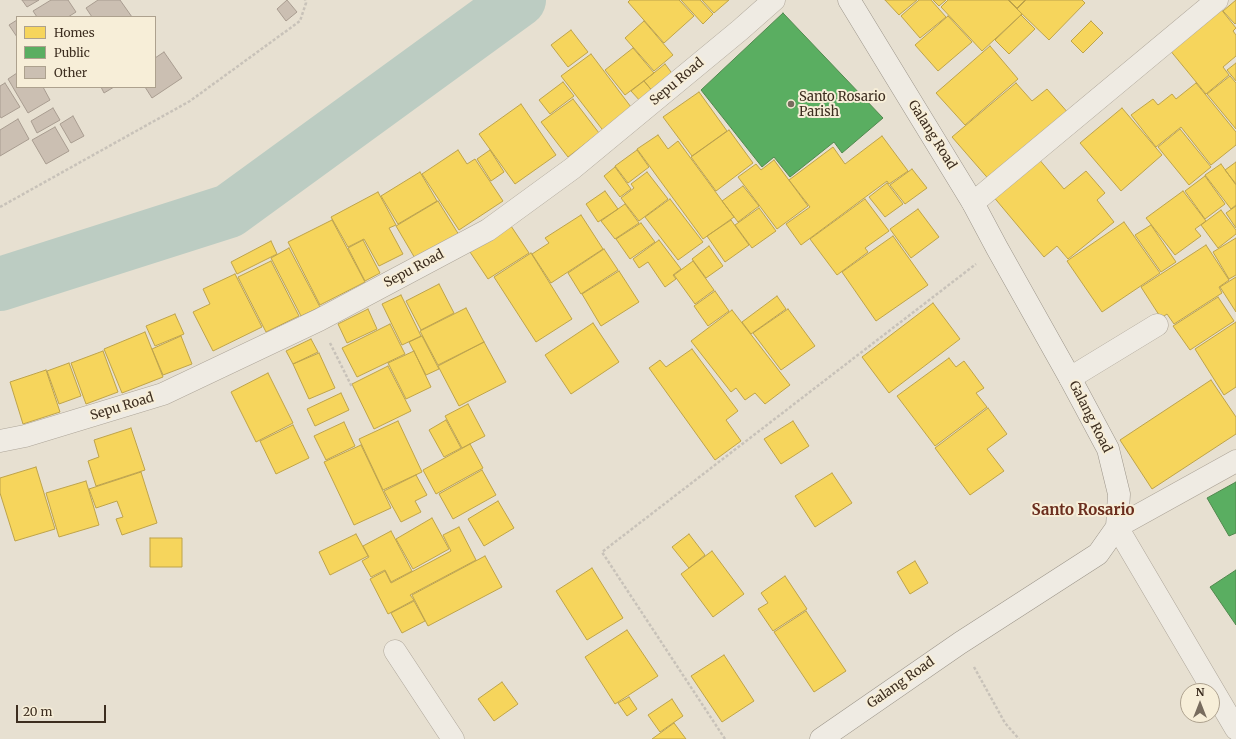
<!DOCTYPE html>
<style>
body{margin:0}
#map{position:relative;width:1236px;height:739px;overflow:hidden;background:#e7e0d1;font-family:Merriweather,serif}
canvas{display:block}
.legend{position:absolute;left:16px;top:16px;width:140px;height:72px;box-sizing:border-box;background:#f7eed8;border:1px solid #ada18e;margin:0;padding:5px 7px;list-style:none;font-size:12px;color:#3d2e20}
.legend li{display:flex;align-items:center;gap:8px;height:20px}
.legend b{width:20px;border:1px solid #ada18e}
.north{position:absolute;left:1180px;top:683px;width:40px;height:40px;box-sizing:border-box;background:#f7eed8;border:1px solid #ada18e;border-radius:50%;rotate:0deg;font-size:11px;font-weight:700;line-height:16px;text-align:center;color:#3d2e20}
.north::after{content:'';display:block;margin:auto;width:14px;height:18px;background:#786c5e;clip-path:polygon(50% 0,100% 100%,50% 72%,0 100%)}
.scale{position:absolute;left:16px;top:705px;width:90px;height:18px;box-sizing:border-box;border:2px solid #3d2e20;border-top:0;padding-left:5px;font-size:12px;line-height:14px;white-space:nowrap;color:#3d2e20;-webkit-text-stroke:3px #f7eed8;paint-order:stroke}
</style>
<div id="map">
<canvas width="1236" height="739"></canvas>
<ul class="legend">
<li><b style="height:11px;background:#f6d55c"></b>Homes</li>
<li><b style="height:11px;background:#5aae61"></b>Public</li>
<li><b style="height:11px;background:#cbbfb2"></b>Other</li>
</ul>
<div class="north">N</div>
<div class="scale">20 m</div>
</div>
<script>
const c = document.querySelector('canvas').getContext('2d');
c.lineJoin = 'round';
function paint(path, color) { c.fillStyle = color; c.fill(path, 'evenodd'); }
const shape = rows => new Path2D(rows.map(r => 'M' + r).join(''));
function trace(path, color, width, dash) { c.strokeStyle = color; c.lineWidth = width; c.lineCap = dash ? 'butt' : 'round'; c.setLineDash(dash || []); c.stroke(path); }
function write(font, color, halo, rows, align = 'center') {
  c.font = font + ' Merriweather,serif'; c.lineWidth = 4; c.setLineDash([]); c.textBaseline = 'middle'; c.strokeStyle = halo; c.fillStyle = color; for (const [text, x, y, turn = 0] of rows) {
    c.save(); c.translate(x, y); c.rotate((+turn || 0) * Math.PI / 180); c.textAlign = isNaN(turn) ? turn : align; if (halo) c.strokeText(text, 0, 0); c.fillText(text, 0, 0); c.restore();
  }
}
const homes = shape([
 [630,0,679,0,694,16,664,43,628,2,630,0],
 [681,0,700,0,713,14,703,24,681,0],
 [702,0,729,0,714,13,702,0],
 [885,0,917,0,899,15,885,0],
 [919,0,931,0,946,17,920,38,901,16,919,0],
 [933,0,946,0,939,6,933,0],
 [948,0,1008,0,1022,14,982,51,941,7,948,0],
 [1009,0,1025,0,1017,8,1009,0],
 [1026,0,1082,0,1085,3,1049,40,1017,9,1026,0],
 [1236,0,1236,23,1235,24,1223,11,1236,0],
 [1220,8,1236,28,1233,31,1236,35,1236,56,1223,67,1229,75,1206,94,1169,49,1220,8],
 [1021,15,1035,29,1009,54,995,40,1021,15],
 [948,16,972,42,938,71,915,45,948,16],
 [644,21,673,55,654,71,625,38,644,21],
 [1091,21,1103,33,1083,53,1071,41,1091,21],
 [571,30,588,52,568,67,551,45,571,30],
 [990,46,1018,79,965,125,936,93,990,46],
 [633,48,654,73,625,95,605,70,633,48],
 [591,54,634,111,605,133,561,76,591,54],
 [1236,63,1236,81,1227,70,1236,63],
 [665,64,674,76,654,93,644,81,665,64],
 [1230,76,1236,83,1236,129,1207,94,1230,76],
 [644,81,654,93,642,103,631,91,644,81],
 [563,82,574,96,550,114,539,100,563,82],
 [1016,83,1032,101,1047,89,1070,115,992,183,952,137,1016,83],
 [1196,83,1236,132,1236,145,1211,165,1181,127,1156,147,1131,115,1153,99,1158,105,1172,94,1176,99,1196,83],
 [699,92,727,131,692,156,663,117,699,92],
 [573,99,599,133,568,157,541,122,573,99],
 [521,104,556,155,515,184,479,134,521,104],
 [1122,108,1162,155,1121,191,1080,143,1122,108],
 [1180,129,1211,167,1189,185,1158,147,1180,129],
 [729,130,753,163,716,191,691,157,729,130],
 [658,135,668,149,678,141,734,217,703,239,637,149,658,135],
 [882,136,908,171,889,184,887,181,801,245,786,224,810,207,789,180,833,147,845,164,882,136],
 [458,150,467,164,475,159,503,201,459,230,422,174,458,150],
 [490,150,504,172,491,181,477,159,490,150],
 [637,150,649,167,628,183,615,166,637,150],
 [1038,158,1064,189,1086,171,1105,193,1097,200,1114,222,1068,259,1057,246,1044,257,992,195,1038,158],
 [774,160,808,206,777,229,738,177,756,164,761,170,774,160],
 [1236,162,1236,184,1225,170,1236,162],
 [1221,164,1236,185,1236,205,1231,209,1205,175,1221,164],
 [615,167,631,189,620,197,604,176,615,167],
 [912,169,927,188,905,204,890,185,912,169],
 [420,172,437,201,398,224,381,196,420,172],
 [647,172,668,199,639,221,621,198,634,188,631,184,647,172],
 [1205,176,1225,204,1205,219,1185,191,1205,176],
 [887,183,903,204,885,217,869,197,887,183],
 [743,186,759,206,738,222,722,201,743,186],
 [605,191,618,209,598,222,586,204,605,191],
 [1183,191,1206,221,1195,229,1201,236,1175,255,1146,218,1183,191],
 [378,192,396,225,389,228,403,254,379,266,364,239,348,247,331,217,378,192],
 [670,199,703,242,678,260,645,217,670,199],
 [865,199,889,231,865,248,868,252,837,275,810,239,865,199],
 [438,201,459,235,416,260,396,226,438,201],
 [625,204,639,223,615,239,601,221,625,204],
 [1236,206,1236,228,1226,213,1236,206],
 [759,208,776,231,752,248,735,225,759,208],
 [918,209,939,237,911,258,890,229,918,209],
 [1221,210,1236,230,1236,234,1218,248,1201,225,1221,210],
 [581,215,603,249,551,283,532,254,549,243,545,238,581,215],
 [332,220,365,282,320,305,288,242,332,220],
 [731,220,749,245,725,262,707,236,731,220],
 [1124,222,1160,273,1102,312,1067,261,1124,222],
 [641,223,655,242,630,259,616,239,641,223],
 [1151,225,1176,262,1161,272,1135,235,1151,225],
 [511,226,529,253,488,279,470,252,511,226],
 [893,236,928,285,876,321,842,272,893,236],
 [1236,238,1236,275,1229,279,1213,252,1236,238],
 [363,240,380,273,365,281,348,248,363,240],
 [659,240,681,269,673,275,676,279,665,287,648,262,639,268,633,259,659,240],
 [271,241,277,254,237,274,231,262,271,241],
 [1206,245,1229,280,1219,287,1222,293,1174,324,1167,314,1161,318,1141,287,1206,245],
 [709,246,723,266,706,278,692,259,709,246],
 [289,248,320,307,301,316,271,258,289,248],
 [604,249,618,270,581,294,568,273,604,249],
 [531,253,572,319,536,342,494,277,531,253],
 [271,261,299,316,266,332,238,277,271,261],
 [693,261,714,290,695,304,674,275,693,261],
 [619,271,639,302,601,326,582,294,619,271],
 [235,274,262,327,213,351,193,312,210,304,203,289,235,274],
 [1236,277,1236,312,1220,287,1236,277],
 [439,284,454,313,421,330,406,301,439,284],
 [715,291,729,311,708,326,694,306,715,291],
 [401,295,421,336,402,345,382,304,401,295],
 [777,296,786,309,751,334,742,322,777,296],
 [1218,297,1234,321,1190,350,1173,326,1218,297],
 [933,303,960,339,889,393,862,357,933,303],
 [466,308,484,342,438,365,420,331,466,308],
 [368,309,377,329,347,343,338,324,368,309],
 [788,309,815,346,781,370,753,333,788,309],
 [732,310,790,385,765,404,755,393,745,400,736,388,731,392,691,341,732,310],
 [175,314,184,334,155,346,146,326,175,314],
 [1236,322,1236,387,1224,395,1195,349,1236,322],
 [593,323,619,362,571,394,545,355,593,323],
 [390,324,405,354,357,377,342,348,390,324],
 [145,332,163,377,122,393,104,349,145,332],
 [181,336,192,364,163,375,152,349,181,336],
 [422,336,439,369,426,375,409,342,422,336],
 [311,339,318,352,293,364,286,351,311,339],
 [484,342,506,382,459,406,438,366,484,342],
 [692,349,738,411,726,420,741,441,715,460,649,368,660,360,666,367,692,349],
 [103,351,118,392,86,404,71,363,103,351],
 [414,351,431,387,406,399,388,363,414,351],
 [319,353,335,388,309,399,293,364,319,353],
 [949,358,956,367,964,361,984,388,976,393,987,407,935,446,897,396,949,358],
 [69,363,81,396,59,404,47,371,69,363],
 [388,366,411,411,374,429,352,384,388,366],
 [46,370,60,412,23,424,10,382,46,370],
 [268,373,293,423,256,442,231,392,268,373],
 [1211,380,1236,417,1236,434,1152,489,1120,440,1211,380],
 [341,393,349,410,315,426,307,409,341,393],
 [468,404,485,436,462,448,445,416,468,404],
 [988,408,1007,434,987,449,1004,471,970,495,935,448,988,408],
 [446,420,461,448,444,457,429,430,446,420],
 [398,421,422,472,383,490,359,439,398,421],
 [793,421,809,446,781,464,764,439,793,421],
 [344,422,355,446,326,460,314,436,344,422],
 [293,425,309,458,276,474,260,441,293,425],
 [131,428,145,470,96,486,88,461,99,457,94,440,131,428],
 [470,444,483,468,436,494,423,470,470,444],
 [361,445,391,508,354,525,324,462,361,445],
 [36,467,55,529,15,541,0,493,0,478,36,467],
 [482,470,496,495,453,519,439,494,482,470],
 [141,472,157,523,122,535,116,519,123,517,117,501,96,508,89,489,141,472],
 [832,473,852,503,815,527,795,496,832,473],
 [416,475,427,495,415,501,421,512,401,522,384,491,416,475],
 [86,481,99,525,59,537,46,493,86,481],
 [498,501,514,528,484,546,468,519,498,501],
 [432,518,449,549,413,569,396,539,432,518],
 [459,527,476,560,410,595,414,600,388,614,370,579,385,571,391,583,451,551,443,535,459,527],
 [391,531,412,571,391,582,385,570,371,577,362,561,369,557,363,546,391,531],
 [356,534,368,556,330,575,319,552,356,534],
 [689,534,705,555,689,568,672,547,689,534],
 [150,538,182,538,182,567,150,567,150,538],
 [712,551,744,594,713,617,681,574,712,551],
 [485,556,502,587,428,626,412,595,485,556],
 [915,561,928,583,910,594,897,572,915,561],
 [592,568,623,618,587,640,556,591,592,568],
 [785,576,807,609,773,631,758,609,768,603,761,593,785,576],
 [414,601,425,621,402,633,391,613,414,601],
 [806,611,846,671,814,692,774,632,806,611],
 [627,630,658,676,615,704,585,657,627,630],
 [724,655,754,701,722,722,691,676,724,655],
 [502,682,518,704,494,721,478,699,502,682],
 [629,697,637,709,627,716,618,703,629,697],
 [672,699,683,716,660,732,648,715,672,699],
 [674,723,686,739,652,739,674,723]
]);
const public = shape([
 [783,13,883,118,842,153,834,142,790,177,774,157,762,167,701,90,783,13],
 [1236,482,1236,533,1229,536,1207,498,1236,482],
 [1236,570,1236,625,1210,587,1236,570]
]);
const river = shape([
 [0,284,229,211,519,0]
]);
const building = shape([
 [22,0,39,0,27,7,22,0],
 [51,0,68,0,76,12,68,17,37,17,33,11,51,0],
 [98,0,120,0,132,17,92,17,86,8,98,0],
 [287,0,297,12,286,21,277,9,287,0],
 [17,20,17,37,9,25,17,20],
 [164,52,182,78,152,98,145,87,155,87,155,58,164,52],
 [17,73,17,87,43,87,50,100,28,113,8,79,17,73],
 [5,83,20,107,1,118,0,116,0,86,5,83],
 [101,87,114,87,104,93,101,87],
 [53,108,60,120,37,133,31,121,53,108],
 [73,116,84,136,71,143,60,124,73,116],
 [18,119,29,139,0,156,0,130,18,119],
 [55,127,69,151,46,164,32,140,55,127]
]);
const path = shape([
 [0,207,190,101,300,21,306,3,305,0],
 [330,343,352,387],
 [974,667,1005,723,1019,739],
 [725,739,602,552,976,264]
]);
const street = shape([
 [973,203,1217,0],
 [1070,378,1157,325],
 [0,441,25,436,163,394,319,320,488,230,573,168,740,30,774,0],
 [1236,461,1117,527,1236,729],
 [395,651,453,739]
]);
const secondary = shape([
 [821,739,960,643,1098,554,1117,527,1119,494,1108,449,1070,378,997,248,973,203,849,0]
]);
const markers = [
 [791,104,4,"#786c5e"]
];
const streetNames = [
 ["Sepu Road",677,82,-40],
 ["Galang Road",932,135,58],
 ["Sepu Road",414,269,-28],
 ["Sepu Road",122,407,-17],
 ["Galang Road",1090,417,63],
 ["Galang Road",901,683,-35]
];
const poiNames = [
 ["Santo Rosario",799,97],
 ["Parish",799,112]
];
const quarterNames = [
 ["Santo Rosario",1083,511]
];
paint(homes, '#f6d55c');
trace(homes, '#bea34a', 1);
paint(public, '#5aae61');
trace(public, '#51884e', 1);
trace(river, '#bcccc2', 54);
paint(building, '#cbbfb2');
trace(building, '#a89c90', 1);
trace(street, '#ada599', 23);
trace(secondary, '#9c958a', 23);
trace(path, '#c8c2b9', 2.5, [3, 2]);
trace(street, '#efebe3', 22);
trace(secondary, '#efebe3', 22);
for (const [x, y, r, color] of markers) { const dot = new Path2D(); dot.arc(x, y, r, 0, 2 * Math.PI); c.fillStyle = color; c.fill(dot); trace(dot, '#f7eed8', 1.5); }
write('13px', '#3d2e20', '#f7eed8', streetNames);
write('13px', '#3d2e20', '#f7eed8', poiNames, 'left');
write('bold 15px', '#6b2e1e', '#f7eed8', quarterNames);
</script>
